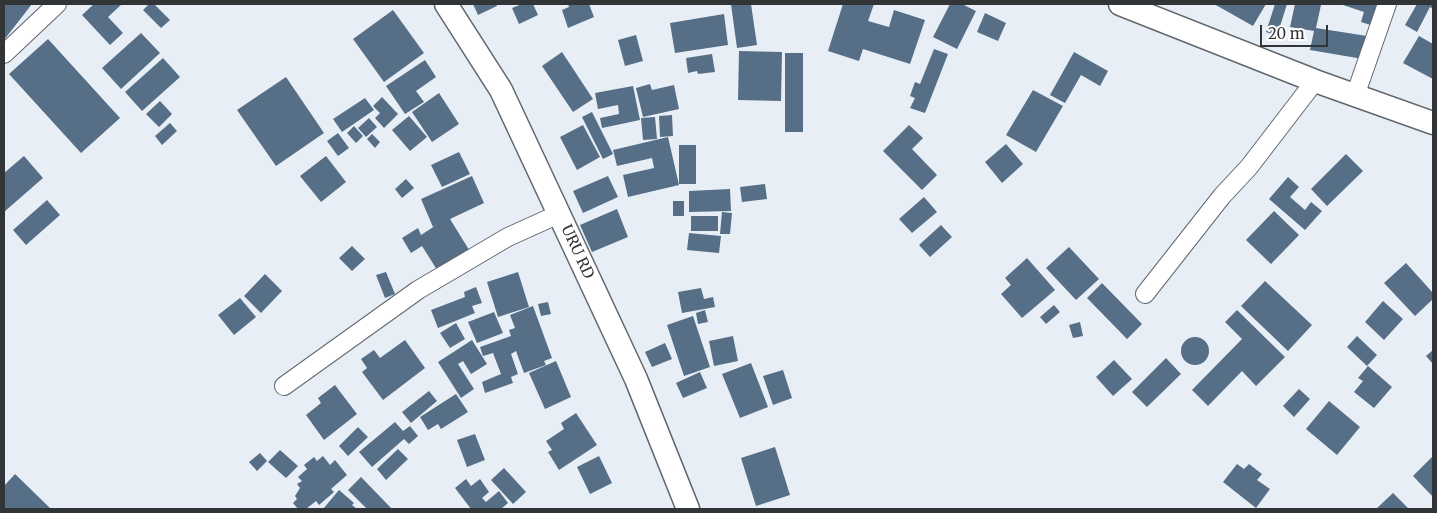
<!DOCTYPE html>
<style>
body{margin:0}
#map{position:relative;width:1437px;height:513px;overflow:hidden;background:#e7eef6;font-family:Merriweather,serif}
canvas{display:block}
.frame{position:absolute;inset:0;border:5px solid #323538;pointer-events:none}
.scale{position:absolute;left:1260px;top:25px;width:68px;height:22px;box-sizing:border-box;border:2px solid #323538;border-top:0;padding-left:6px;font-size:15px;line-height:18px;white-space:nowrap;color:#323538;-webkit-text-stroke:4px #fff;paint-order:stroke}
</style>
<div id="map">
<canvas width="1437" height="513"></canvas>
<div class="frame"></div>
<div class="scale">20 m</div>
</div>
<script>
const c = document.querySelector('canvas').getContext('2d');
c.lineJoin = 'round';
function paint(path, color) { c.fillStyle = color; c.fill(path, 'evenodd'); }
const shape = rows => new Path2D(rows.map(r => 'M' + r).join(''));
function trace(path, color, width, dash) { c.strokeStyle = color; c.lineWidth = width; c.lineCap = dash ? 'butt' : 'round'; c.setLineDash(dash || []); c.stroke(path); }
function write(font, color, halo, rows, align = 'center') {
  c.font = font + ' Merriweather,serif'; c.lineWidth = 5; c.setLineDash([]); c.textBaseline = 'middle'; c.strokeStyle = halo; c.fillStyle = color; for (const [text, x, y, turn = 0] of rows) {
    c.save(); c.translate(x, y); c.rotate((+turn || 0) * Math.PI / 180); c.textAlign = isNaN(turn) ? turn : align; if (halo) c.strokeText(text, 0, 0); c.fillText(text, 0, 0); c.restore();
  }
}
const building = shape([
 [4,4,32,4,4,40],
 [94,4,122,4,108,17,123,33,110,45,82,15],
 [149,4,154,4,170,20,161,28,143,10],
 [473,4,496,4,497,6,478,15],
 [522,4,533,4,538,15,519,24,512,8],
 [568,4,589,4,594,17,568,28,562,10,569,7],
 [731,4,751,4,757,45,737,48],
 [843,4,874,4,868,21,889,27,894,10,925,20,910,64,863,49,859,61,828,51],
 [950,4,962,4,976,11,957,49,933,37],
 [1214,4,1266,4,1253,26],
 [1275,4,1287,4,1277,36,1266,32],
 [1295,4,1321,5,1316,28,1367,36,1363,59,1310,50,1314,31,1290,27],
 [1340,4,1381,4,1374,26,1361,22,1364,12],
 [1417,4,1433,4,1433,9,1430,7,1417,32,1405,25],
 [393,10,424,53,384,82,353,39],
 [985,13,1006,23,998,41,977,32],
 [724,14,728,45,675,53,670,23],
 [141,33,160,53,121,89,102,68],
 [636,35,643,61,625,66,618,40],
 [1419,36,1433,44,1433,79,1403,63],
 [48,39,120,118,81,153,9,74],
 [934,49,948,54,925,113,910,108,915,98,910,96,915,82,920,84],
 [739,51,782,52,781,101,738,100],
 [562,52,593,99,573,112,542,66],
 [1074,52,1108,71,1100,86,1081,75,1065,103,1050,95],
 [785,53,803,53,803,132,785,132],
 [712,54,715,72,698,74,697,71,688,73,686,58],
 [163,58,180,77,142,111,125,92],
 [425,60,436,77,416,91,424,102,405,114,386,86],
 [286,77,324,133,276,166,237,110],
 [650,84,652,90,674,85,679,109,643,117,636,88],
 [633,86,640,120,602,128,600,118,619,114,618,105,598,109,595,93],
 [1033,90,1063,106,1036,152,1006,135],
 [439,93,459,124,432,142,412,112],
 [382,97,398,114,384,128,375,118,380,113,373,106],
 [365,98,374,110,342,132,333,119],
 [160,101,172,114,159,127,146,114],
 [592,112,613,154,603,159,582,117],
 [672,115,673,136,660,137,659,116],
 [409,116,427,137,410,151,392,130],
 [655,117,657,139,643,140,641,118],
 [369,118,377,127,366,137,358,128],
 [170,123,177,131,162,145,155,136],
 [583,125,600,157,577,170,560,137],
 [909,125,923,138,912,149,937,175,922,190,883,151],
 [354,126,363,136,356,143,347,133],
 [338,133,349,148,338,156,327,141],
 [372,134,380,142,375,148,367,139],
 [668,137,679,185,628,197,623,175,654,168,652,158,617,166,613,150],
 [1006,144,1023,164,1002,183,985,162],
 [679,145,696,145,696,184,679,184],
 [459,152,470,174,442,187,431,165],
 [1346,154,1363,171,1327,206,1311,189],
 [24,156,43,178,4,212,4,173],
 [326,156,346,182,321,202,300,176],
 [472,176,484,203,450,219,471,253,439,273,422,246,411,253,402,238,418,228,421,235,438,224,433,227,421,199],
 [608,176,618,197,583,213,573,191],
 [1288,177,1299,187,1290,197,1305,210,1311,202,1322,211,1305,230,1269,199],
 [406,179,414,188,402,198,395,189],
 [765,184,767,199,742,202,740,187],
 [730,189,731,211,689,212,689,191],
 [924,197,937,212,912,233,899,219],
 [47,200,60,215,26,245,13,230],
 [673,201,684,201,684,216,673,216],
 [617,209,628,237,592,252,580,225],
 [1274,211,1299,235,1271,264,1246,240],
 [722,212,732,213,730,234,720,234],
 [691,216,718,216,718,231,691,231],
 [941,225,952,237,930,257,919,245],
 [689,233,721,236,719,253,687,250],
 [352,246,365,259,352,271,339,258],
 [1069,247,1099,279,1076,300,1046,268],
 [1027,258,1055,290,1022,318,1001,294,1011,285,1005,278],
 [1406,263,1433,293,1433,299,1415,316,1384,283],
 [386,272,395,294,385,298,376,275],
 [518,272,529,307,498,317,487,282],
 [265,274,282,291,261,313,244,296],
 [1265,281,1312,325,1288,351,1241,306],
 [1102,283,1142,324,1127,339,1087,298],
 [476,287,482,303,472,306,475,313,438,328,431,310,465,297,464,292],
 [701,288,704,299,713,297,715,307,682,313,678,292],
 [240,298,256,317,234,335,218,315],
 [1383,301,1403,319,1384,340,1365,322],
 [548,302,551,314,541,316,538,304],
 [1054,305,1060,312,1046,324,1040,317],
 [533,306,552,358,544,361,546,365,524,373,516,351,511,354,518,374,511,377,513,383,485,393,482,382,501,374,493,353,483,356,480,347,511,336,509,330,515,328,510,315],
 [705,310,708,322,698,324,696,313],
 [1237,310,1285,357,1256,386,1242,371,1208,406,1192,390,1242,339,1225,322],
 [494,312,503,333,477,343,468,322],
 [693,316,710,367,684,376,667,325],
 [1080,322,1083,336,1073,338,1069,325],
 [456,323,465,339,450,348,440,333],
 [733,336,738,361,714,366,709,341],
 [1357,336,1377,355,1367,366,1347,347],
 '1181 351a14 14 0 1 1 28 0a14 14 0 1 1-28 0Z',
 [405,340,425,368,383,400,362,372,367,368,361,359,374,350,380,358],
 [472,340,487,364,471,374,463,361,458,364,474,389,461,398,438,362],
 [665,343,672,359,652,367,645,352],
 [1433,350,1433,364,1426,356],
 [1166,358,1181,374,1147,407,1132,392],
 [1114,360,1132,379,1113,396,1096,377],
 [556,361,571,397,545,409,529,373],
 [751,363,768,407,740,418,722,374],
 [1368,366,1392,387,1374,408,1354,392,1363,381,1358,378],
 [783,370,792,398,773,405,763,376],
 [700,372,707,388,683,398,676,383],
 [335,385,357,414,324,440,306,415,321,403,318,398],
 [1299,389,1310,399,1294,417,1283,406],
 [429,391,437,401,411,423,402,412],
 [456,394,468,412,441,429,438,424,428,430,420,417],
 [1329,401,1360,427,1337,455,1306,429],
 [576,413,597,445,559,470,548,452,552,450,546,441,564,429,561,423],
 [395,422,403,431,410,426,418,436,409,444,404,439,372,467,359,452],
 [358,427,368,437,348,456,339,446],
 [475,434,485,460,467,467,457,440],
 [775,447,790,495,756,506,741,458],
 [398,449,408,459,386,480,377,469],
 [280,450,298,466,286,478,268,462],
 [260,453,267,461,257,471,249,462],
 [323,456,330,465,335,460,347,475,331,489,334,492,319,505,316,501,306,509,298,509,293,503,297,499,295,496,300,488,297,484,302,481,298,477,307,469,304,465,314,457,317,461],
 [599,456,612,483,590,494,577,467],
 [1433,456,1433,497,1413,476],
 [1237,464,1244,469,1249,464,1262,474,1257,480,1270,489,1256,508,1223,482],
 [504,468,526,492,513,504,491,480],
 [15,474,51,509,4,509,4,486],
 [361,477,392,509,367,509,348,490],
 [466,479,471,486,480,479,489,492,482,498,486,502,499,491,508,503,501,509,471,509,455,488],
 [339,490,354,503,352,505,357,509,323,509],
 [1393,493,1409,509,1376,509]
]);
const minor = shape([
 [4,54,57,4],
 [1355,96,1387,4],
 [1145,294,1222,196,1249,167,1315,81],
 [284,386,418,290,508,237,559,214]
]);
const tertiary = shape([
 [446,4,501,90,636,379,688,509],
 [1120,4,1315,81,1433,123]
]);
const streetNames = [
 ["URU RD",577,252,65]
];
paint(building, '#566e86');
trace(minor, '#61676d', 20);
trace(tertiary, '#61676d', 25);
trace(minor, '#fff', 18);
trace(tertiary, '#fff', 22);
write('15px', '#323538', '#fff', streetNames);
</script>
